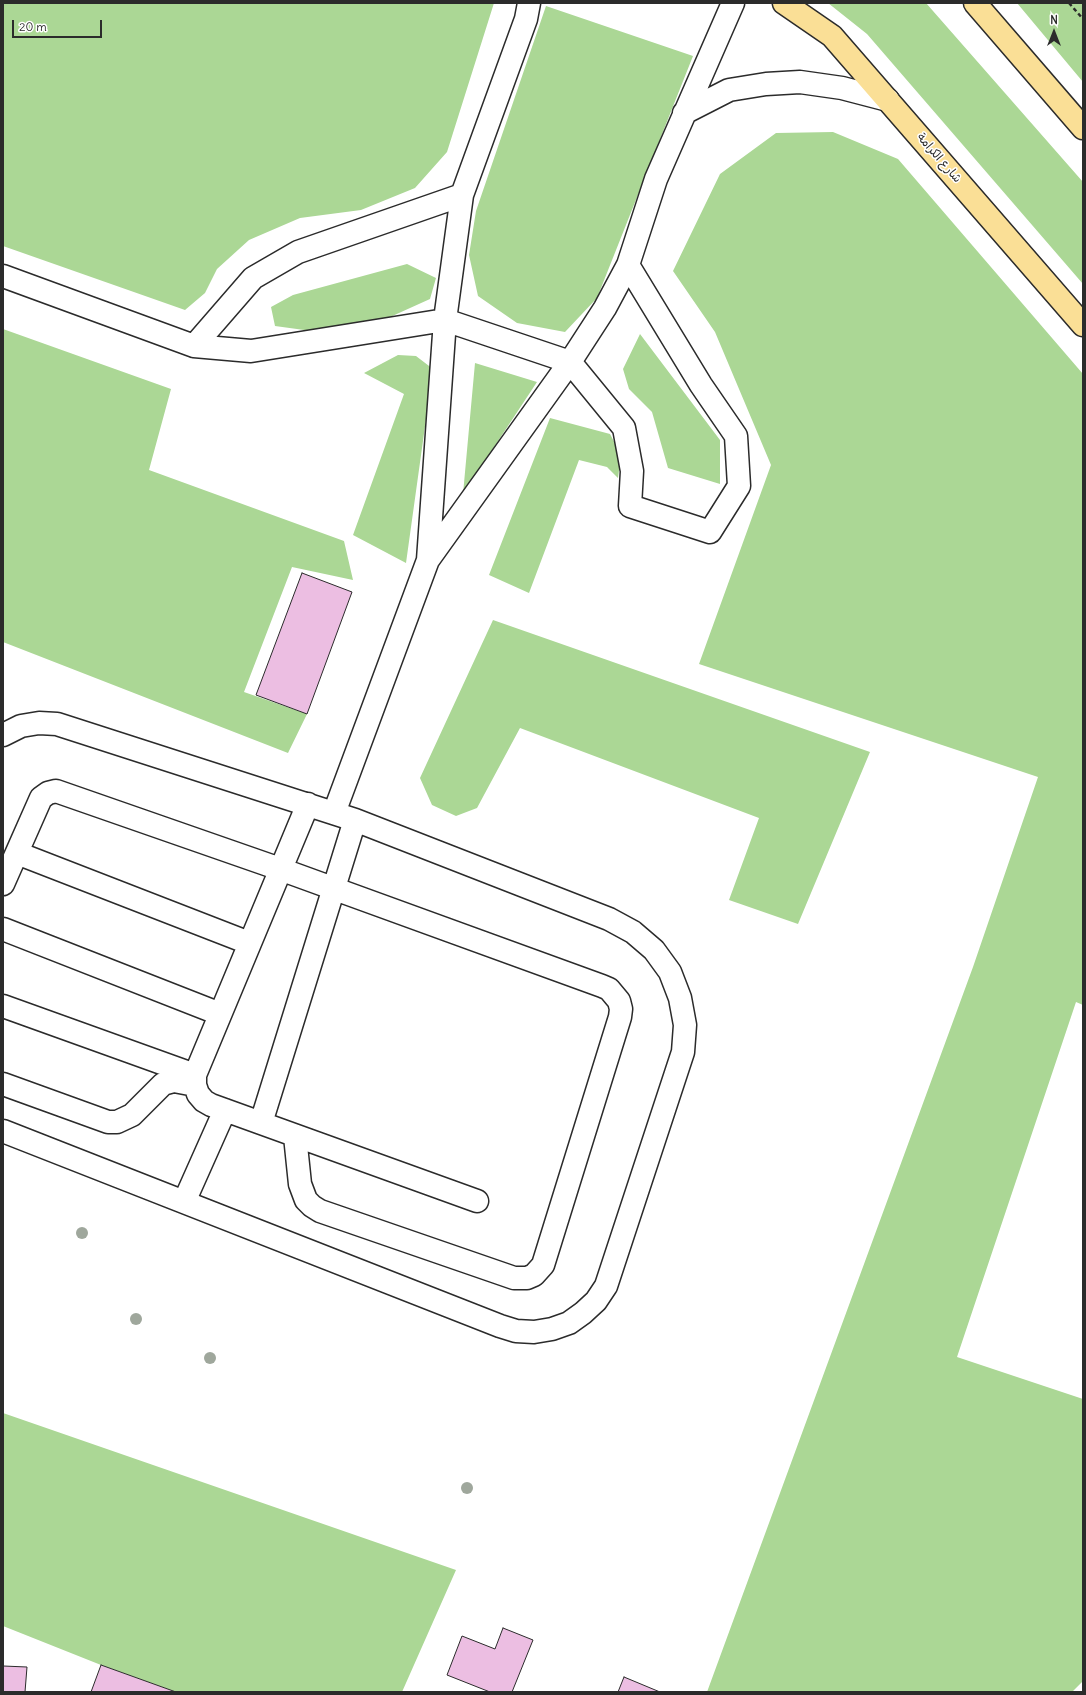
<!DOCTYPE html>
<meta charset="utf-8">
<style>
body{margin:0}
#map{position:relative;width:1086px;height:1695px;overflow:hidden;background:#fff;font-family:Delius,sans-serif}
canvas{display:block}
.frame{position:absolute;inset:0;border:4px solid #2b2b2b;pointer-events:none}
.north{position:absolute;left:1034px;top:12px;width:40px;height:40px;-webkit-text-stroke:3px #fff;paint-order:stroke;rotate:0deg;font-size:11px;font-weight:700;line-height:16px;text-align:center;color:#2b2b2b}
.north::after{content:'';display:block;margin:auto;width:14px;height:18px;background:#2b2b2b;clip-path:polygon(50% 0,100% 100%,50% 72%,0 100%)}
.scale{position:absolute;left:12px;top:20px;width:90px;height:18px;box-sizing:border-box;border:2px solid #2b2b2b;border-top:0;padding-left:5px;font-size:12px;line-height:14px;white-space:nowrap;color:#2b2b2b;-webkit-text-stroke:3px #fff;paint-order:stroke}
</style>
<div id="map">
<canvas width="1086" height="1695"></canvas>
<div class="frame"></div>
<div class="north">N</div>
<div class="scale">20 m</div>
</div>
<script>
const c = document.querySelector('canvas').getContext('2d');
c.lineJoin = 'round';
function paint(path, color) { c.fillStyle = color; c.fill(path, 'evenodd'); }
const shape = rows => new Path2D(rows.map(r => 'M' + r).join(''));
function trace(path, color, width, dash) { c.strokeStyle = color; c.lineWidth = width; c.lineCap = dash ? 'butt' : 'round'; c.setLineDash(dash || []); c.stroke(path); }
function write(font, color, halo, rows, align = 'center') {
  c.font = font + ' Delius,"Playpen Sans Arabic",sans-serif'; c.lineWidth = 3; c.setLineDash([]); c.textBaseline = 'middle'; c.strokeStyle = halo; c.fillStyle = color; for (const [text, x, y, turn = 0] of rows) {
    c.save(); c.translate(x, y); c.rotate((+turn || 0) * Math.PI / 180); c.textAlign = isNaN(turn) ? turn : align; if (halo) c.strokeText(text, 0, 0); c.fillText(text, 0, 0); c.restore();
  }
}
const green = shape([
 [3,3,494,3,447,152,415,188,361,210,300,218,249,240,217,269,205,293,185,310,3,246],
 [828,3,926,3,1083,182,1083,284,867,34],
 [1017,3,1083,3,1083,82],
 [546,6,693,56,597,298,565,332,517,323,478,296,469,255,476,211],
 [833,132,898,159,1083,374,1083,1005,1076,1002,957,1357,1083,1399,1083,1681,1072,1692,707,1692,973,967,1038,777,699,664,771,465,715,332,673,271,720,174,776,133],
 [407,264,436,278,430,299,348,336,275,326,271,307,293,295],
 [3,329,171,389,149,470,344,541,353,580,292,567,244,692,307,714,288,753,3,642],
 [640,334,720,440,720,484,668,468,652,412,629,389,623,369],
 [398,355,416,356,433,369,406,563,353,535,404,394,364,373],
 [475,363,537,382,463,494],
 [550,418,610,434,621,455,618,478,607,467,579,460,529,593,489,575],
 [493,620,870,752,798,924,729,900,759,818,520,728,477,808,456,816,432,805,420,778],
 [3,1413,456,1570,402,1692,176,1692,101,1665,3,1626]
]);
const building = shape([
 [302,573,352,592,307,714,256,695,302,573],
 [503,1628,533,1640,512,1692,490,1692,447,1675,462,1636,495,1649,503,1628],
 [101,1665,176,1692,91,1692,101,1665],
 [3,1666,27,1667,25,1692,3,1692,3,1666],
 [624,1677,660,1692,618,1692,624,1677]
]);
const path = shape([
 [1069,3,1083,19]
]);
const minor = shape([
 [684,113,729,90,766,84,800,82,842,88,888,100],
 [3,276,194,346,251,351,445,320,570,362,624,428,632,471,630,506,710,532,739,486,736,436,701,385,628,265],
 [194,346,253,278,298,252,462,195],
 [428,560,445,320,462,195,526,19,529,3],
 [3,735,21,726,39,723,57,724,355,820,609,919,633,932,654,950,670,972,680,998,685,1025,683,1052,606,1286,596,1301,583,1313,569,1323,552,1329,534,1332,516,1331,500,1326,3,1131],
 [308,804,195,1075,195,1085,198,1094,204,1101,211,1105,477,1201],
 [334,813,428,560,570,362,605,308,628,265,656,179,733,3],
 [17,853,249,943],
 [3,884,41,798,48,793,56,791,280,869,602,986,609,989,619,1001,621,1009,620,1017,543,1265,534,1275,527,1278,514,1278,320,1211,312,1206,306,1200,300,1184,295,1136],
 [3,929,220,1014],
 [3,1006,195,1075],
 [3,1084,108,1122,117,1122,132,1115,163,1084,174,1081,195,1085],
 [261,1123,355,820],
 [184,1202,225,1110]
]);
const major = shape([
 [784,3,832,36,1083,325],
 [975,3,1083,128]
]);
const trees = [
 [82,1233],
 [136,1319],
 [210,1358],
 [467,1488]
];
const streetNames = [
 ["شارع الكرامة",939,158,49]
];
paint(green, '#abd795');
paint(building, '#ecbee2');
trace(building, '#2b2b2b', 1);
trace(minor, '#2b2b2b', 25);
trace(major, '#2b2b2b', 25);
trace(path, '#2b2b2b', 2.5, [4, 3]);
trace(minor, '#fff', 22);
trace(major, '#fadf96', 22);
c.fillStyle = '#9fa79c';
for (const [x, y] of trees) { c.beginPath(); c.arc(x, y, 6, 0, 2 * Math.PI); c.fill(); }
write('12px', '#2b2b2b', '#fff', streetNames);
</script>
